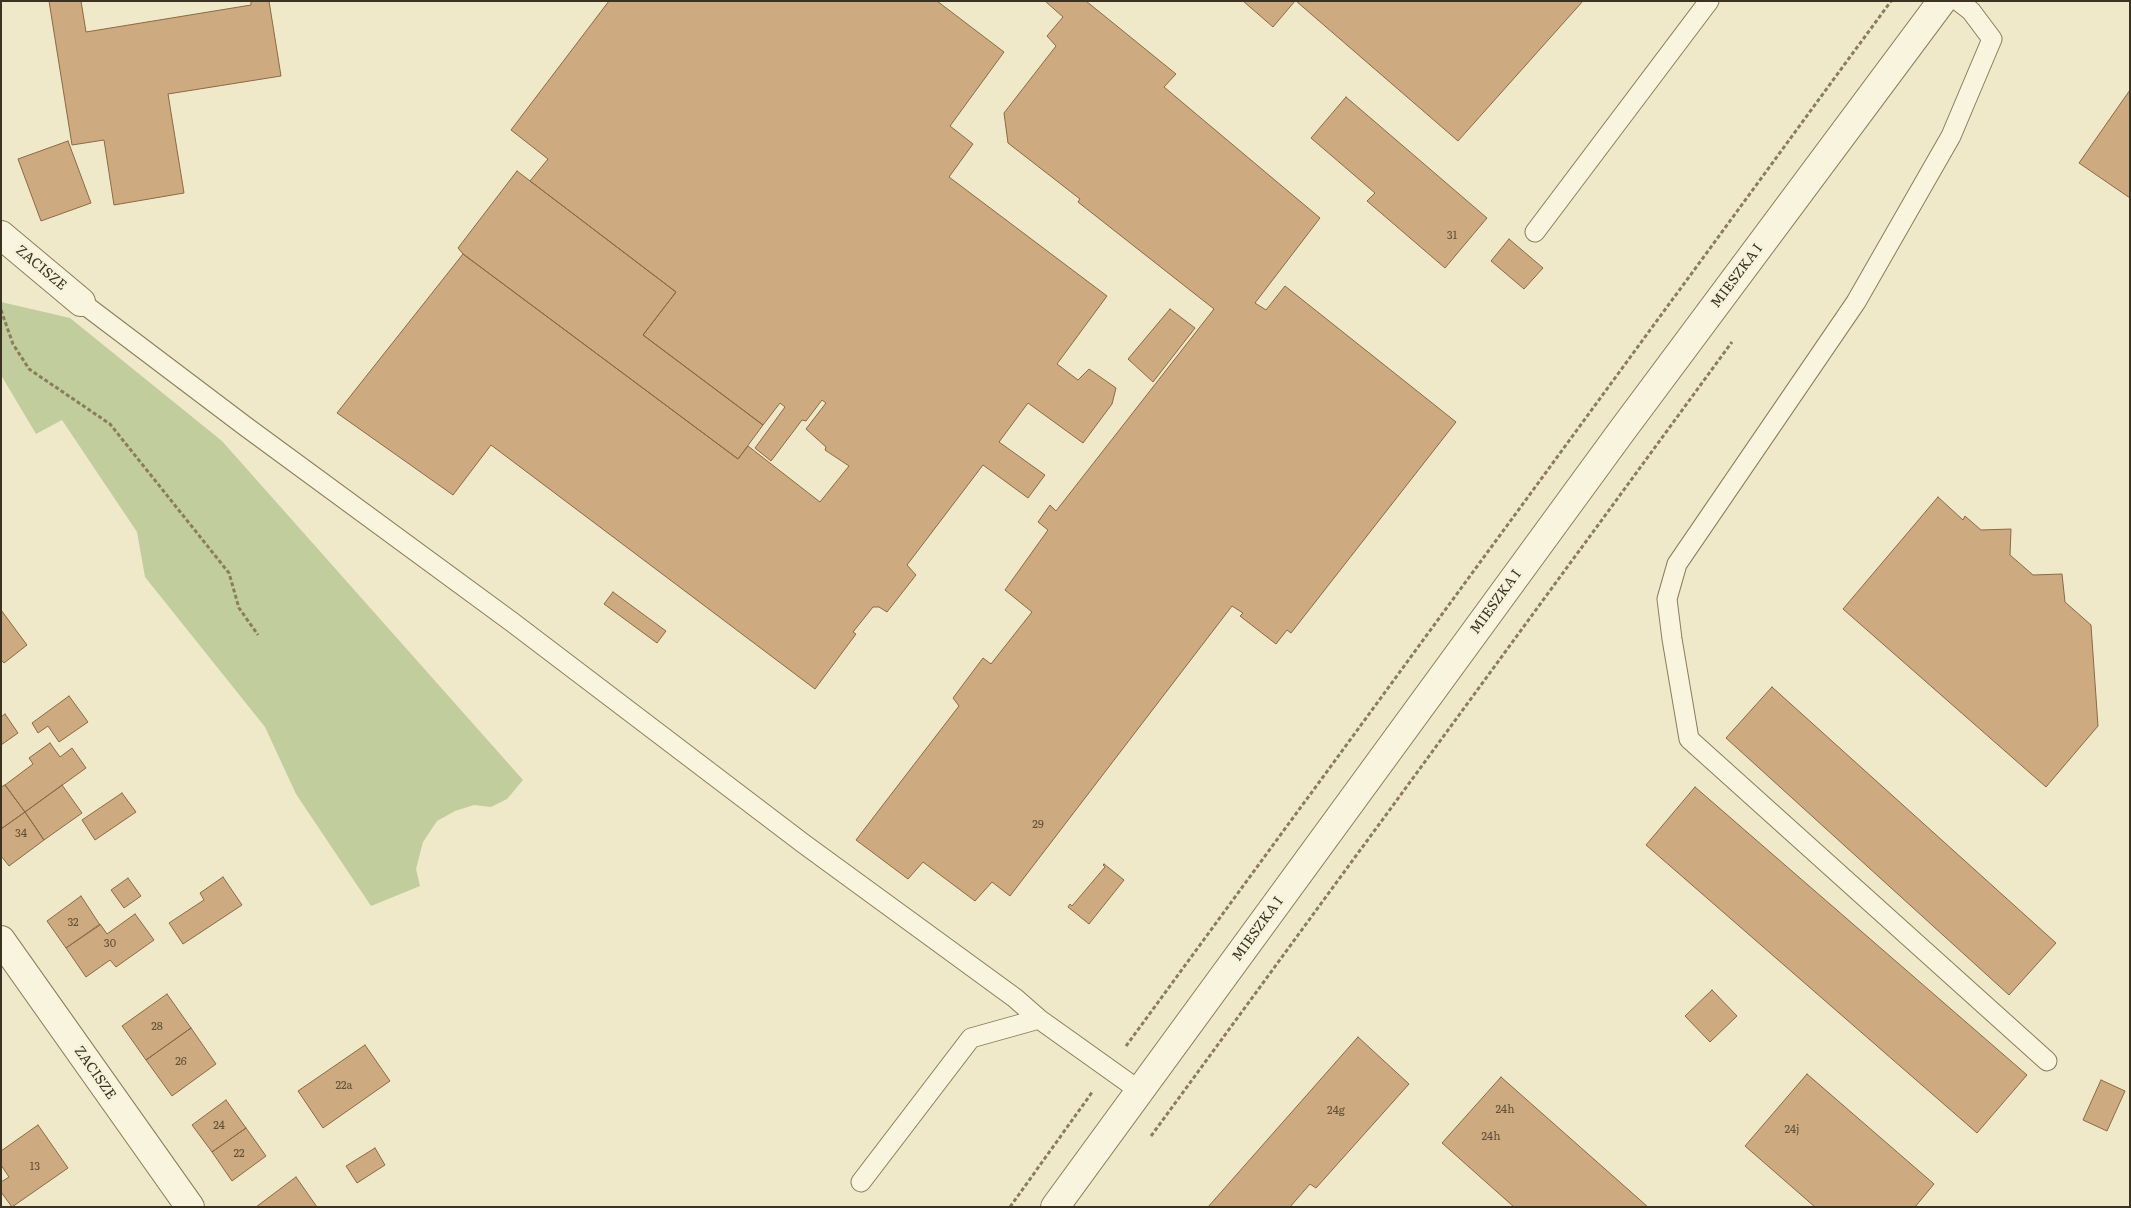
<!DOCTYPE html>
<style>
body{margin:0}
#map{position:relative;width:2131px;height:1208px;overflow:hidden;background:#efe9c9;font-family:Literata,serif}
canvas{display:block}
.frame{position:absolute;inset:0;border:2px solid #3c3221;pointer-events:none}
</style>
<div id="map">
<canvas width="2131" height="1208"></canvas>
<div class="frame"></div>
</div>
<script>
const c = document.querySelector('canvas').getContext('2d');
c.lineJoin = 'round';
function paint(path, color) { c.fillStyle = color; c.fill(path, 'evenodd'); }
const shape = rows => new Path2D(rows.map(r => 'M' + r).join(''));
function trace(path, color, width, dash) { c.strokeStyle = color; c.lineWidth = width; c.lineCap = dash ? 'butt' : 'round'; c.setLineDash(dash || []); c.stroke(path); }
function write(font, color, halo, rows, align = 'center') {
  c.font = font + ' Literata,serif'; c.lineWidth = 4.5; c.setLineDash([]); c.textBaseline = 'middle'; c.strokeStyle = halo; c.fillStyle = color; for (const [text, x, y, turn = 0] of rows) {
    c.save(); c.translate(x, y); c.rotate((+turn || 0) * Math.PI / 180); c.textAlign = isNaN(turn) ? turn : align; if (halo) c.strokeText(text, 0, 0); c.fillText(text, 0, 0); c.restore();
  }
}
const green = shape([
 [1,302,70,318,222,441,523,780,507,799,491,807,474,805,455,811,437,821,423,842,416,869,420,886,371,906,296,794,265,727,145,577,137,532,62,420,36,434,1,375]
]);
const building = shape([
 [49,1,81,1,86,32,251,5,251,1,269,1,281,76,168,94,184,193,114,205,104,140,72,145,49,1],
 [609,1,937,1,1004,52,950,126,973,144,949,177,1107,296,1057,364,1078,380,1089,369,1116,388,1112,404,1083,443,1028,403,999,442,1045,475,1028,498,983,465,907,565,916,575,887,612,879,607,873,607,853,632,856,634,815,689,491,445,453,495,337,413,463,254,738,459,748,446,820,502,849,466,825,450,826,447,806,429,826,403,822,400,806,421,802,420,771,461,755,448,785,407,780,403,763,425,643,335,676,292,530,181,548,159,511,130,609,1],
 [1045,1,1086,1,1176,74,1164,87,1320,218,1255,303,1266,310,1285,286,1456,422,1291,633,1287,630,1276,644,1240,616,1243,613,1232,606,1010,896,992,882,975,901,923,862,908,879,856,840,959,706,953,698,983,658,991,664,1032,612,1005,590,1048,530,1038,522,1050,505,1056,511,1214,309,1078,202,1080,199,1008,143,1004,113,1056,46,1047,36,1063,17,1045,1],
 [1243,1,1295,1,1273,27,1243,1],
 [1296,1,1583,1,1458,141,1296,1],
 [2130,90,2130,198,2079,163,2130,90],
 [1346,97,1487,218,1445,268,1367,201,1375,193,1311,138,1346,97],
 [68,141,91,203,41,221,18,159,68,141],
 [517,171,676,292,643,335,763,425,738,459,463,254,458,248,517,171],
 [1509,239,1543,268,1524,289,1491,261,1509,239],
 [1170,309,1195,328,1153,382,1128,359,1170,309],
 [1938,497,1963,520,1965,516,1981,530,2011,529,2010,555,2033,575,2062,574,2065,602,2091,625,2098,726,2046,787,1843,609,1938,497],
 [613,592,666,631,657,643,604,604,613,592],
 [1,610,27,645,4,663,1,660,1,610],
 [1772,687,2056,943,2009,995,1726,738,1772,687],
 [69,696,88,722,59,742,48,726,38,733,32,723,69,696],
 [5,714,18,733,1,745,1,717,5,714],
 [50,743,60,757,72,748,86,768,25,812,5,785,33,764,29,758,50,743],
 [5,785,25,812,1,829,1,787,5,785],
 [62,785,82,813,44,840,25,812,62,785],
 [1695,787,2027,1075,1977,1133,1646,845,1695,787],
 [122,793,136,812,95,840,82,820,122,793],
 [25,812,44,840,9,866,1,856,1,829,25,812],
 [1104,864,1124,880,1089,924,1068,907,1070,904,1072,906,1105,867,1103,865,1104,864],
 [223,877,242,905,183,944,169,923,204,900,200,893,223,877],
 [128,878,141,896,124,908,111,890,128,878],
 [81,896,100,925,66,948,47,921,81,896],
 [135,914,154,940,116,967,110,960,86,977,66,948,100,924,107,934,135,914],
 [1712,990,1737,1016,1710,1042,1685,1016,1712,990],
 [167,994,191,1028,146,1060,122,1026,167,994],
 [191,1028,216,1064,172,1096,146,1060,191,1028],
 [1358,1037,1409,1084,1316,1188,1310,1184,1290,1207,1208,1207,1358,1037],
 [365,1045,390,1081,323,1128,298,1091,365,1045],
 [1807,1074,1934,1184,1915,1207,1815,1207,1745,1146,1807,1074],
 [1501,1077,1648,1207,1514,1207,1442,1143,1501,1077],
 [2101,1080,2125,1091,2107,1131,2083,1120,2101,1080],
 [226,1100,246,1128,212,1152,192,1125,226,1100],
 [38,1125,68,1168,12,1207,1,1192,1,1182,9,1177,1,1165,1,1151,38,1125],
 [246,1128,266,1156,232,1181,212,1152,246,1128],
 [375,1148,385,1165,357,1183,346,1166,375,1148],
 [296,1177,317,1207,256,1207,296,1177]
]);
const path = shape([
 [1,310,13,344,29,369,110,424,229,573,239,608,258,635],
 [1126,1046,1891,1],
 [1151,1136,1732,342],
 [1010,1207,1093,1091]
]);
const service = shape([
 [1958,1,1971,11,1992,39,1951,136,1856,302,1677,564,1667,599,1672,639,1689,739,2047,1061],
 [1535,232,1709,1],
 [81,302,245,426,512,622,804,844,1015,998,1039,1019,1140,1091],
 [861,1182,971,1038,1039,1019]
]);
const minor = shape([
 [1,235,81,302],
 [1,940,190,1207]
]);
const tertiary = shape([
 [1055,1207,1621,432,1942,1]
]);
const numberNames = [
 ["31",1452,236],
 ["29",1038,825],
 ["34",21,834],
 ["32",73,923],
 ["30",110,944],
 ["28",157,1027],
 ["26",181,1062],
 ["22a",344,1086],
 ["24h",1505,1110],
 ["24g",1336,1111],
 ["24",219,1126],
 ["24j",1792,1130],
 ["24h",1491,1137],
 ["22",239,1154],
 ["13",35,1167]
];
const streetNames = [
 ["ZACISZE",41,268,40],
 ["MIESZKA I",1737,276,-53],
 ["MIESZKA I",1496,602,-54],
 ["MIESZKA I",1258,929,-54],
 ["ZACISZE",95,1073,55]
];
paint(green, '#c1cd9c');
paint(building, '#cdaa7f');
trace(building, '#8b6943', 1);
trace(service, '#8b7c5d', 21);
trace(minor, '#8b7c5d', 30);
trace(tertiary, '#8b7c5d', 30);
trace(path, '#8b7c5d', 3, [4, 2.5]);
trace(service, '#f9f4dd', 19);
trace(minor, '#f9f4dd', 28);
trace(tertiary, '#f9f4dd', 28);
write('11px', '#605038', null, numberNames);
write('14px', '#3c3221', '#f6f2d9', streetNames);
</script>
